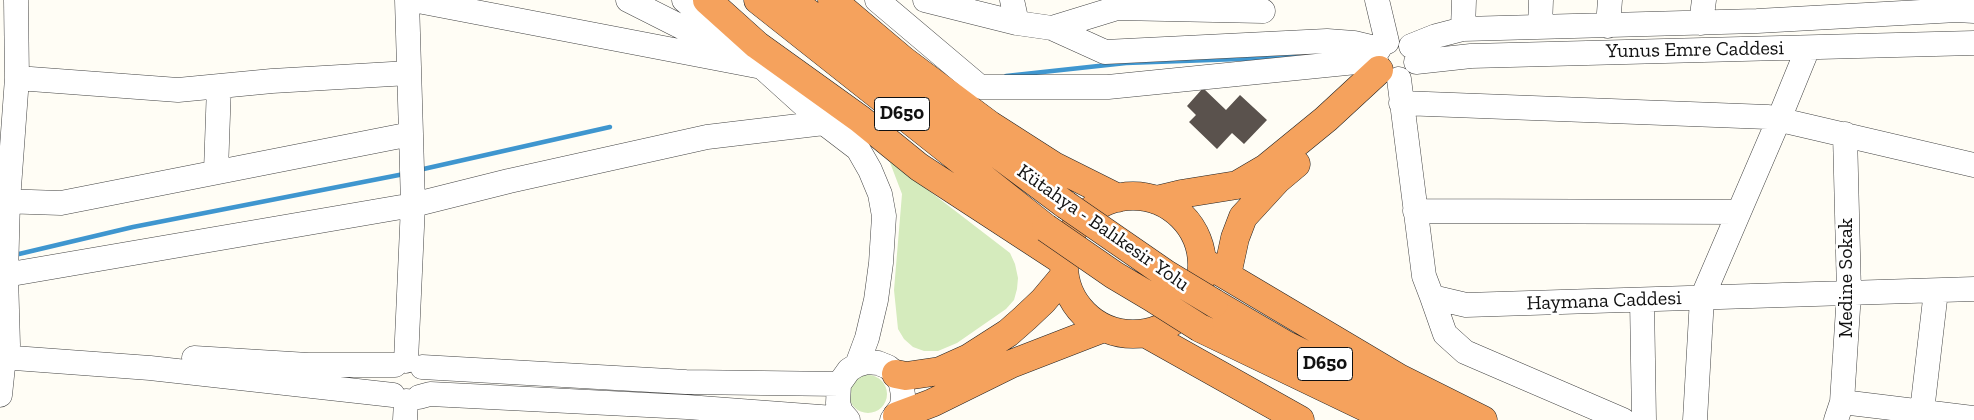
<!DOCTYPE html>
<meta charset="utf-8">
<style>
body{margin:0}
canvas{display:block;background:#fffdf5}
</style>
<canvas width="1974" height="420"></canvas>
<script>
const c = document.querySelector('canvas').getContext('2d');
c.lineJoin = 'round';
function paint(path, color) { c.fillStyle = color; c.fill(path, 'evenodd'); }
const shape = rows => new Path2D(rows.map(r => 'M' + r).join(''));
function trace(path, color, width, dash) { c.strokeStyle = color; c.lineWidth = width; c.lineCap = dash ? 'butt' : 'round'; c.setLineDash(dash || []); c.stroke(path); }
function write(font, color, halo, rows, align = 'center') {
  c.font = font + ' "Zilla Slab",serif'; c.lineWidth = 5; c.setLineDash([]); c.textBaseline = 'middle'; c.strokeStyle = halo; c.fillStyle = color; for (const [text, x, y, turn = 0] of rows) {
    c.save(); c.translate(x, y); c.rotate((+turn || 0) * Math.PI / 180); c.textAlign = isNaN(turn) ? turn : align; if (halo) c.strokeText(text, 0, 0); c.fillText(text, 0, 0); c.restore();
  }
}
const green = shape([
 [889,160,1010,253,1015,264,1018,278,1017,289,1014,300,1006,309,957,343,938,351,924,351,913,347,904,339,898,329,894,290,902,194],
 '849 394a19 19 0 1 1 38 0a19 19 0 1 1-38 0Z'
]);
const stream = shape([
 [1006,76,1126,63,1267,58,1324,53],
 [419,170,610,127],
 [19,254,133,227,404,174]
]);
const building = shape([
 [1203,88,1226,110,1240,95,1267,120,1244,144,1232,133,1217,149,1189,122,1196,115,1187,106]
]);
const minor = shape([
 [413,0,762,67,824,123,858,149,870,170,880,194,884,216,881,263,876,300,867,338,857,365],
 [628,0,733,53],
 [684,0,736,45],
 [877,0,980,87,1108,87,1376,60],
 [925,0,1017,23,1052,28,1105,52,1327,41,1354,43,1379,49],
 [1012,0,1017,23],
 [1377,0,1387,42],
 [1701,23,1704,0],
 [1608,26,1610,0],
 [1540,27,1541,0],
 [1052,28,1117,8,1263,11],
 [1463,29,1464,0],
 [1411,46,1436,36,1463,29,1757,21,1957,10,1974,11],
 [1416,62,1471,56,1974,43],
 [17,78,178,90,272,81,409,73],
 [1399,79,1424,276,1432,297,1466,305,1974,289],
 [1401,103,1768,117,1974,165],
 [216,171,219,86],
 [0,201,61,203,411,134,407,0],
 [1415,211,1739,212],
 [0,276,413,205,509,181,707,137,824,123],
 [1432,297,1445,334,1465,352,1623,420],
 [1642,300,1644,420],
 [0,357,150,368,393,395],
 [194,358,308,365,395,365],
 [406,361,413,205,411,134],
 [422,367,686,382,839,384],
 [0,395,4,357,8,345,6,275,8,201,17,78,16,0],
 [419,397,430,394,687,407,847,419],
 [1842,402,1974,418],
 [1922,411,1936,291],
 [405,420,406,401],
 [848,420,841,412,838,403,839,384,849,370,857,365,867,362,878,363,888,367,896,374,901,384,903,395,902,406,892,420],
 [1695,420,1702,298,1779,119,1808,48],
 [1836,420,1842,402,1849,293,1845,134]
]);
const highway = shape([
 [707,0,757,45,860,119,919,167,1063,261],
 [758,0,1046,228],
 [791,0,1066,205],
 [832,0,903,60,990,125,1054,166,1118,198],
 '1064 265a69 69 0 1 1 138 0a69 69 0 1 1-138 0Z',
 [1156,200,1181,194,1237,185,1266,168,1326,119,1379,70],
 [1202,261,1399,378,1483,420],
 [1227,275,1235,238,1243,217,1277,180,1296,164],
 [1214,303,1286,345,1438,420],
 [1200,328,1392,420],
 [1145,333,1300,420],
 [896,374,906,376,940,371,969,358,1008,333,1025,318,1043,301,1064,276],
 [897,416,932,403,1011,364,1104,328]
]);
const highwayBridge = shape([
 [1066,205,1166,274,1214,303],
 [1046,228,1114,275,1151,297,1200,328]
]);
const shields = [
 [902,114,55],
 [1325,364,55]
];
const shieldNames = [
 ["D650",902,114],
 ["D650",1325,364]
];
const streetNames = [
 ["Yunus Emre Caddesi",1695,50,-1],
 ["Kütahya - Balıkesir Yolu",1103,228,35],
 ["Medine Sokak",1846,278,-90],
 ["Haymana Caddesi",1604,301,-2]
];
paint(green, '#d5ebbd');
trace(stream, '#3f96cf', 4.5);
paint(building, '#5a524d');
trace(minor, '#444', 25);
trace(highway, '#222', 29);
trace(minor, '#fff', 24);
trace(highway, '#f5a25d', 28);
trace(highwayBridge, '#222', 29, []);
trace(highwayBridge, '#f5a25d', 28);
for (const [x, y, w] of shields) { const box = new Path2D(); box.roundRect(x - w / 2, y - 16.5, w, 33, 4); c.fillStyle = '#fff'; c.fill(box); trace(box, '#111', 1); }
write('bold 19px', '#111', null, shieldNames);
write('20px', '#111', '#fff', streetNames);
</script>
